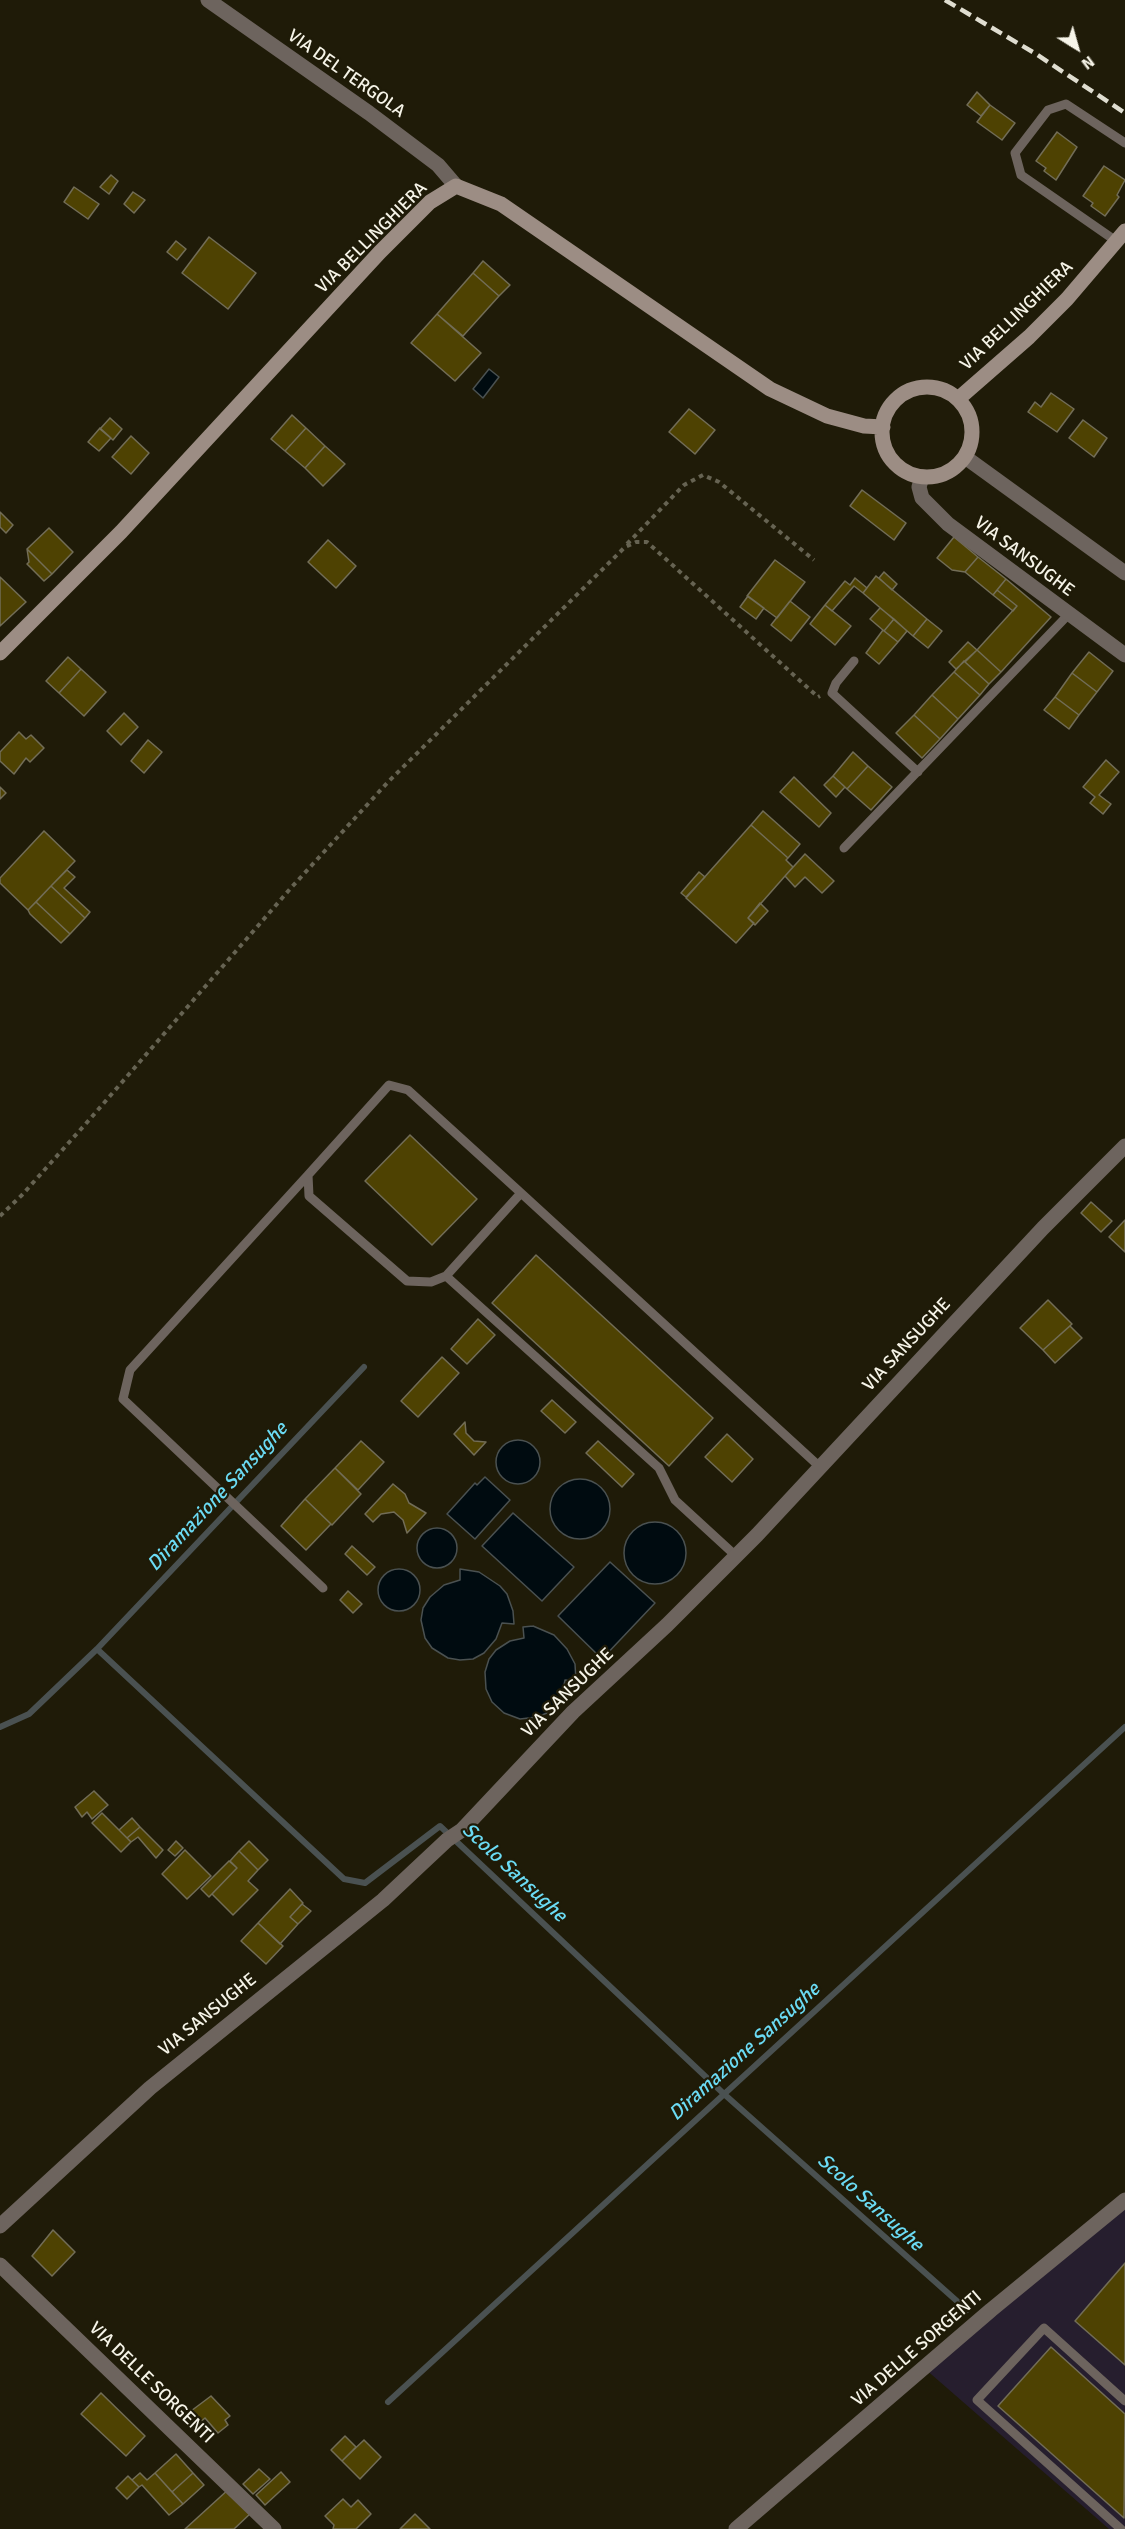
<!DOCTYPE html>
<style>
body{margin:0}
#map{position:relative;width:1125px;height:2529px;overflow:hidden;background:#1f1b08;font-family:Signika,sans-serif}
canvas{display:block}
.north{position:absolute;left:1047px;top:18px;width:60px;height:60px;-webkit-text-stroke:4px #1f1b08;paint-order:stroke;rotate:143deg;font-size:16px;font-weight:700;line-height:24px;text-align:center;color:#f6f4e8}
.north::after{content:'';display:block;margin:auto;width:21px;height:27px;background:#f6f4e8;clip-path:polygon(50% 0,100% 100%,50% 72%,0 100%)}
</style>
<div id="map">
<canvas width="1125" height="2529"></canvas>
<div class="north">N</div>
</div>
<script>
const c = document.querySelector('canvas').getContext('2d');
c.lineJoin = 'round';
function paint(path, color) { c.fillStyle = color; c.fill(path, 'evenodd'); }
const shape = rows => new Path2D(rows.map(r => 'M' + r).join(''));
function trace(path, color, width, dash) { c.strokeStyle = color; c.lineWidth = width; c.lineCap = dash ? 'butt' : 'round'; c.setLineDash(dash || []); c.stroke(path); }
function write(font, color, halo, rows, align = 'center') {
  c.font = font + ' Signika,sans-serif'; c.lineWidth = 4.5; c.setLineDash([]); c.textBaseline = 'middle'; c.strokeStyle = halo; c.fillStyle = color; for (const [text, x, y, turn = 0] of rows) {
    c.save(); c.translate(x, y); c.rotate((+turn || 0) * Math.PI / 180); c.textAlign = isNaN(turn) ? turn : align; if (halo) c.strokeText(text, 0, 0); c.fillText(text, 0, 0); c.restore();
  }
}
const industrial = shape([
 [1125,2201,1125,2529,1109,2529,924,2368]
]);
const water = shape([
 [489,369,499,377,483,398,473,389,489,369],
 '496 1462a22 22 0 1 1 44 0a22 22 0 1 1-44 0Z',
 [485,1477,510,1500,475,1539,447,1514,475,1483,477,1485,485,1477],
 '550 1509a30 30 0 1 1 60 0a30 30 0 1 1-60 0Z',
 [513,1513,574,1567,542,1601,482,1546,513,1513],
 '624 1553a31 31 0 1 1 62 0a31 31 0 1 1-62 0Z',
 '417 1548a20 20 0 1 1 40 0a20 20 0 1 1-40 0Z',
 [610,1562,655,1603,602,1659,558,1616,610,1562],
 '378 1590a21 21 0 1 1 42 0a21 21 0 1 1-42 0Z',
 [460,1569,479,1572,500,1586,507,1594,513,1611,514,1624,502,1623,496,1639,484,1653,473,1659,460,1660,448,1658,432,1648,425,1638,421,1620,423,1608,430,1597,444,1585,460,1580,460,1569],
 [533,1626,554,1635,567,1649,575,1664,576,1681,565,1680,562,1696,547,1713,537,1717,520,1719,504,1713,492,1702,486,1689,485,1672,489,1659,496,1650,510,1641,524,1638,523,1627,533,1626]
]);
const stream = shape([
 [97,1649,364,1367],
 [0,1727,29,1714,97,1649,344,1879,365,1883,440,1826,724,2094,967,2310],
 [388,2402,1125,1727]
]);
const building = shape([
 [977,92,990,105,981,116,967,105,977,92],
 [990,105,1015,123,1002,140,977,122,990,105],
 [1057,132,1077,147,1056,180,1044,171,1046,168,1036,161,1057,132],
 [1104,166,1125,180,1117,195,1119,197,1105,216,1091,206,1093,203,1083,196,1104,166],
 [111,175,118,181,109,194,100,187,111,175],
 [74,187,99,204,88,219,64,202,74,187],
 [133,192,145,200,134,213,124,204,133,192],
 [209,237,256,273,228,309,182,273,209,237],
 [176,241,186,249,177,260,167,252,176,241],
 [483,261,510,285,499,296,473,273,483,261],
 [473,273,499,296,463,336,437,314,473,273],
 [437,314,481,353,455,381,411,343,437,314],
 [1051,393,1074,409,1057,432,1028,412,1035,402,1041,407,1051,393],
 [689,409,715,430,695,454,669,432,689,409],
 [292,415,306,428,285,451,271,439,292,415],
 [110,418,122,429,113,440,100,429,110,418],
 [1083,420,1107,438,1094,457,1069,438,1083,420],
 [100,428,111,438,99,451,88,442,100,428],
 [306,428,325,446,305,468,285,451,306,428],
 [131,436,149,453,131,474,112,457,131,436],
 [325,446,345,464,323,486,305,468,325,446],
 [862,490,906,523,894,540,850,506,862,490],
 [0,512,13,525,6,533,0,527,0,512],
 [49,528,73,552,52,574,27,549,49,528],
 [954,537,978,557,965,572,952,570,937,558,954,537],
 [328,540,356,566,336,588,308,562,328,540],
 [27,549,52,574,44,581,27,564,29,562,27,549],
 [978,557,1006,579,993,595,965,572,978,557],
 [775,560,805,582,777,618,747,596,775,560],
 [884,572,897,584,892,590,879,578,884,572],
 [876,576,927,619,913,636,863,593,876,576],
 [0,577,26,602,0,626,0,577],
 [855,578,867,588,863,593,854,586,832,611,825,605,845,581,850,585,855,578],
 [1006,579,1051,617,1001,672,977,650,1017,606,997,590,1006,579],
 [997,590,1017,606,1013,611,993,595,997,590],
 [748,596,764,608,756,619,740,607,748,596],
 [790,601,810,617,791,641,771,625,790,601],
 [825,605,851,626,835,645,810,624,825,605],
 [880,608,894,619,884,631,870,619,880,608],
 [894,619,907,631,898,642,884,631,894,619],
 [927,619,942,631,928,648,913,636,927,619],
 [883,630,898,642,879,664,866,653,883,630],
 [968,642,977,650,956,669,949,662,968,642],
 [977,650,1001,672,989,684,965,662,977,650],
 [1089,652,1113,671,1097,692,1072,673,1089,652],
 [68,657,81,669,59,693,46,681,68,657],
 [964,661,989,684,980,695,954,672,964,661],
 [81,669,106,692,84,716,59,693,81,669],
 [954,672,980,695,958,719,932,695,954,672],
 [1072,673,1097,692,1079,715,1055,697,1072,673],
 [932,695,958,719,940,739,914,715,932,695],
 [1055,697,1079,715,1069,729,1044,710,1055,697],
 [124,713,138,727,121,745,107,731,124,713],
 [914,715,940,739,922,758,896,733,914,715],
 [19,732,26,739,31,735,44,748,30,762,26,758,14,774,0,761,0,752,19,732],
 [148,740,162,752,144,773,131,761,148,740],
 [853,752,868,766,847,789,833,776,853,752],
 [1106,760,1119,772,1099,795,1111,804,1103,814,1090,803,1095,797,1083,787,1106,760],
 [868,766,892,787,871,810,847,789,868,766],
 [833,776,845,787,836,797,824,785,833,776],
 [794,777,831,813,819,827,780,792,794,777],
 [0,787,6,793,0,799,0,787],
 [763,811,800,844,788,858,751,825,763,811],
 [751,825,788,858,786,860,793,867,748,918,754,923,736,943,686,898,751,825],
 [44,831,75,861,28,910,0,883,0,878,44,831],
 [805,854,834,881,822,893,805,877,795,887,785,876,805,854],
 [67,870,75,877,64,888,90,912,85,918,51,886,67,870],
 [699,872,705,877,686,897,681,893,699,872],
 [51,886,85,918,70,934,36,902,51,886],
 [36,902,70,934,61,943,30,914,28,910,36,902],
 [760,903,768,911,755,925,748,918,760,903],
 [410,1135,477,1199,432,1245,365,1181,410,1135],
 [1091,1202,1112,1221,1101,1232,1081,1213,1091,1202],
 [1125,1220,1125,1252,1109,1237,1125,1220],
 [536,1255,713,1418,669,1466,492,1303,536,1255],
 [1048,1300,1072,1324,1043,1350,1020,1328,1048,1300],
 [478,1319,495,1335,467,1364,451,1349,478,1319],
 [1070,1326,1082,1338,1055,1363,1043,1350,1070,1326],
 [442,1357,459,1373,418,1417,401,1401,442,1357],
 [552,1400,576,1422,565,1433,541,1411,552,1400],
 [465,1422,466,1433,474,1441,486,1442,474,1455,454,1434,465,1422],
 [727,1434,753,1459,732,1482,705,1457,727,1434],
 [361,1441,384,1462,358,1490,335,1468,361,1441],
 [598,1441,634,1474,622,1487,586,1453,598,1441],
 [335,1468,361,1494,332,1525,305,1499,335,1468],
 [393,1484,405,1494,409,1503,426,1513,407,1533,403,1520,394,1512,381,1514,373,1522,365,1514,393,1484],
 [305,1499,331,1524,306,1550,281,1526,305,1499],
 [352,1546,375,1567,367,1575,345,1554,352,1546],
 [348,1591,362,1604,353,1613,340,1600,348,1591],
 [94,1791,108,1805,92,1819,87,1812,82,1817,75,1807,94,1791],
 [102,1813,131,1842,121,1852,92,1823,102,1813],
 [132,1818,140,1827,127,1838,119,1830,132,1818],
 [140,1827,163,1850,156,1858,138,1837,131,1842,127,1838,140,1827],
 [176,1841,183,1848,175,1856,168,1850,176,1841],
 [249,1841,268,1860,258,1870,239,1851,249,1841],
 [185,1850,211,1876,187,1899,162,1874,185,1850],
 [239,1851,258,1870,248,1881,258,1890,233,1915,212,1894,237,1868,230,1861,239,1851],
 [229,1861,237,1868,209,1897,201,1889,229,1861],
 [290,1889,303,1903,290,1917,298,1924,280,1944,258,1923,290,1889],
 [302,1904,311,1911,298,1924,290,1917,302,1904],
 [258,1923,283,1946,266,1964,241,1941,258,1923],
 [53,2230,75,2252,52,2276,32,2256,53,2230],
 [1125,2263,1125,2365,1075,2321,1125,2263],
 [1051,2347,1125,2414,1124,2518,998,2406,1051,2347],
 [101,2393,145,2436,126,2456,81,2414,101,2393],
 [211,2396,230,2416,225,2420,228,2425,218,2433,205,2418,197,2425,187,2414,211,2396],
 [345,2436,356,2447,342,2461,331,2450,345,2436],
 [364,2440,381,2457,360,2479,342,2461,364,2440],
 [176,2454,193,2473,172,2492,155,2473,176,2454],
 [259,2469,270,2479,253,2494,243,2484,259,2469],
 [281,2472,290,2482,265,2505,256,2495,281,2472],
 [140,2473,147,2480,155,2473,183,2504,169,2515,142,2485,139,2487,132,2480,140,2473],
 [193,2473,204,2485,183,2504,172,2492,193,2473],
 [128,2476,139,2487,127,2499,116,2488,128,2476],
 [230,2488,252,2512,234,2529,185,2529,230,2488],
 [343,2499,351,2507,358,2500,371,2514,356,2529,333,2529,334,2525,325,2516,343,2499],
 [415,2514,430,2529,400,2529,415,2514]
]);
const path = shape([
 [627,544,684,485,703,475,719,482,814,560],
 [0,1216,22,1195,90,1119,290,889,388,782,625,547,636,542,647,542,818,697,820,696]
]);
const lane = shape([
 [1116,241,1021,175,1015,153,1048,110,1066,104,1125,143],
 [854,661,836,683,832,693,918,772],
 [844,848,1068,615],
 [308,1175,130,1370,123,1399,323,1588],
 [521,1193,446,1276,431,1282,407,1281,309,1196,308,1175,389,1085,408,1090,521,1193,820,1467],
 [446,1276,659,1468,675,1500,736,1556],
 [1121,2529,977,2400,1044,2328,1125,2401]
]);
const street = shape([
 [208,0,369,113,438,165,456,186],
 [965,457,1125,573],
 [922,477,919,487,922,498,948,524,1125,655],
 [0,2226,150,2088,383,1900,447,1840,462,1830,573,1712,667,1625,757,1535,1043,1228,1125,1146],
 [0,2265,274,2529],
 [736,2529,991,2310,1125,2200]
]);
const secondary = shape([
 '882 432a45 45 0 1 1 90 0a45 45 0 1 1-90 0Z',
 [958,399,1029,337,1067,299,1125,231],
 [0,653,121,532,380,252,430,202,456,186,501,204,770,389,827,416,864,426,883,427]
]);
const rail = shape([
 [945,0,1036,54,1125,113]
]);
const streetNames = [
 ["VIA DEL TERGOLA",346,74,35],
 ["VIA BELLINGHIERA",372,238,-45],
 ["VIA BELLINGHIERA",1017,316,-44],
 ["VIA SANSUGHE",1024,557,37],
 ["VIA SANSUGHE",907,1345,-47],
 ["VIA SANSUGHE",568,1693,-44],
 ["VIA SANSUGHE",208,2015,-39],
 ["VIA DELLE SORGENTI",917,2349,-41],
 ["VIA DELLE SORGENTI",151,2383,44]
];
const waterNames = [
 ["Diramazione Sansughe",218,1497,-47],
 ["Scolo Sansughe",514,1873,43],
 ["Diramazione Sansughe",745,2052,-42],
 ["Scolo Sansughe",870,2203,42]
];
paint(industrial, '#261e2e');
paint(water, '#000b10');
trace(water, '#4a5151', 1.5);
trace(stream, '#4a5151', 6);
paint(building, '#4e4202');
trace(building, '#726d57', 1.5);
trace(path, '#666352', 4, [4.5, 4.5]);
trace(lane, '#6d645e', 9);
trace(street, '#6d645e', 15);
trace(secondary, '#9c8d84', 15);
trace(rail, '#dfddd0', 4.5, [12, 6]);
write('18px', '#f6f4e8', '#1f1b08', streetNames);
write('italic 20px', '#6bdbf4', '#1f1b08', waterNames);
</script>
